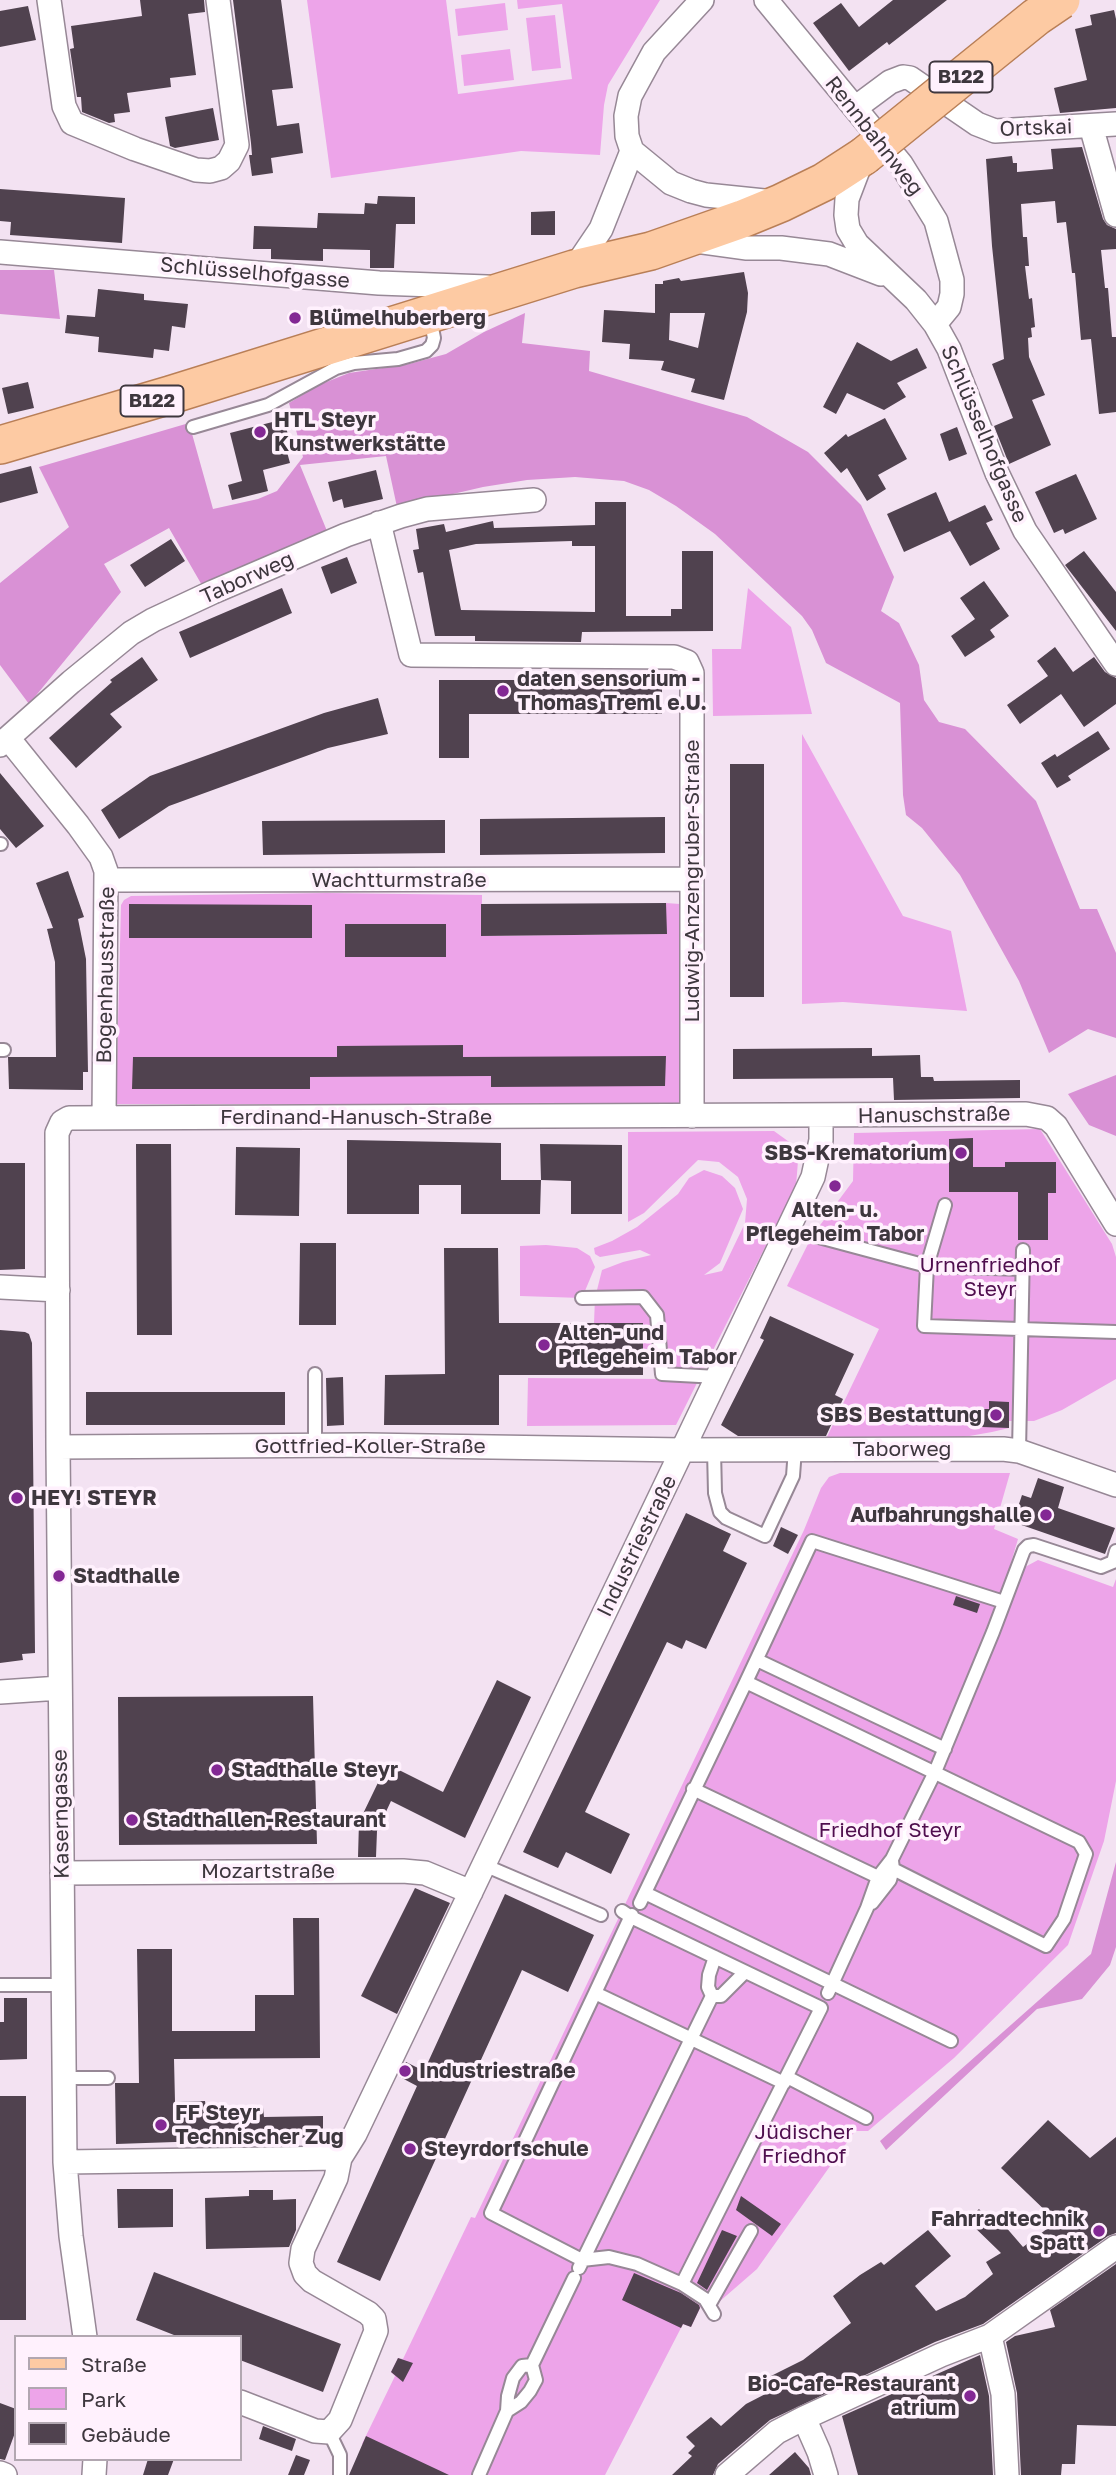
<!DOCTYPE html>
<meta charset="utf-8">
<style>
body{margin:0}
#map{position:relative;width:1116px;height:2475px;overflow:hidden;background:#f3e2f2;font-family:"Golos Text",sans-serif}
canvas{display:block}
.legend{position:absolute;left:14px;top:2335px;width:228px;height:126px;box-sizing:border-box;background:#fff1fd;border:2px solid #b2a7b1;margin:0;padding:9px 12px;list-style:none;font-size:21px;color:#3e373e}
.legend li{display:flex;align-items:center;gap:14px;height:35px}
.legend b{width:35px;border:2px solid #b2a7b1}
</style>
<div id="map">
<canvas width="1116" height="2475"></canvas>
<ul class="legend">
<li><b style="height:9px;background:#fdcaa3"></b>Straße</li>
<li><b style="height:19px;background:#eda4e9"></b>Park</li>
<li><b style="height:19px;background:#50424f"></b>Gebäude</li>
</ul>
</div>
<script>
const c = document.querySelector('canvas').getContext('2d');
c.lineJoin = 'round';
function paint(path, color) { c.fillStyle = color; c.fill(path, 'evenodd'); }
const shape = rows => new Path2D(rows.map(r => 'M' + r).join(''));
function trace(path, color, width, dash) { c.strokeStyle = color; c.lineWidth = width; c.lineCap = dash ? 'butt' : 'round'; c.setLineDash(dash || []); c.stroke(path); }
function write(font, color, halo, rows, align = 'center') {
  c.font = font + ' "Golos Text",sans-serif'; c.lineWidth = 7; c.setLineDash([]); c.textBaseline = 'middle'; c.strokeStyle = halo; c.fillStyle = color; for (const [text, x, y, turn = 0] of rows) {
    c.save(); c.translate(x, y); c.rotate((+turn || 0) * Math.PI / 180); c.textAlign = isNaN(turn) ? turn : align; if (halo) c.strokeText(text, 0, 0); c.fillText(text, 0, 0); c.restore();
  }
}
const green = shape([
 [307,0,446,0,458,94,572,79,562,4,518,9,517,0,660,0,608,85,604,105,600,155,521,151,331,178],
 [505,3,508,30,458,36,455,9],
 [555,15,561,68,532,71,526,18],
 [510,49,514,80,464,86,461,55],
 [748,588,791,627,812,714,713,716,712,649,741,649],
 [802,734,903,916,951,931,967,1011,843,1002,802,1004],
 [327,893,482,895,482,936,666,934,666,903,680,904,679,1104,116,1104,121,905,124,900,131,896],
 [1040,1129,1112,1244,1116,1257,1116,1379,1062,1410,1034,1421,1009,1421,1009,1428,992,1432,958,1438,825,1441,879,1329,787,1286,812,1236,853,1181,854,1133],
 [774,1131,792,1144,798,1161,796,1186,704,1368,643,1367,643,1323,594,1323,595,1298,602,1270,623,1262,651,1255,640,1250,600,1257,595,1254,594,1248,612,1241,637,1227,678,1194,689,1178,704,1170,722,1176,735,1188,743,1209,720,1263,704,1275,722,1271,745,1223,747,1199,738,1177,719,1162,698,1160,644,1213,628,1222,628,1132],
 [546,1245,577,1248,590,1256,595,1267,582,1298,520,1296,520,1246],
 [528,1378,661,1379,698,1381,676,1425,527,1426],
 [840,1473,1010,1473,994,1529,1018,1539,1002,1593,1014,1596,1025,1567,1038,1560,1113,1587,1116,1579,1116,1781,1104,1841,1068,1945,954,2058,868,2131,855,2131,757,2269,719,2302,695,2287,691,2298,702,2304,691,2327,683,2324,605,2475,425,2475,426,2472,362,2444,395,2376,391,2372,398,2358,403,2359,471,2217,475,2218,804,1530,821,1488,829,1477]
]);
const forest = shape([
 [0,270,54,270,60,319,0,314],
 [525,313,522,343,590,351,589,371,747,417,808,452,861,505,894,577,881,611,899,623,919,665,924,700,939,722,965,729,1036,801,1080,909,1097,909,1116,953,1116,1038,1088,1029,1049,1053,1019,981,960,875,922,828,906,815,903,795,900,703,826,663,812,630,802,616,715,534,676,506,649,490,624,481,575,477,527,480,483,487,397,507,386,456,300,465,327,531,203,587,169,528,104,564,121,592,29,704,0,665,0,583,69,527,39,467,189,423,213,509,258,499,277,491,303,457,289,403,319,385,349,373,409,364,446,354,484,332],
 [1116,1075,1116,1136,1089,1125,1068,1094],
 [1116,1862,1116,1947,1110,1965,1082,1999,1037,2009,886,2150,880,2141,1091,1954]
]);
const building = shape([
 [140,0,204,0,205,12,188,14,196,75,170,78,171,87,127,93,130,112,114,114,115,122,109,123,82,112,81,97,77,97,70,49,74,48,71,26,142,16],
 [233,0,281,0,293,88,272,90,277,126,299,123,303,153,271,158,273,173,252,176,249,155,252,155,251,143],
 [893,0,947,0,889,45,887,42,849,71,813,23,841,3,859,27],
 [28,6,36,40,0,47,0,11],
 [1114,10,1116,19,1116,108,1060,113,1054,88,1087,80,1075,29,1092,25,1090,15],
 [213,108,219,140,175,148,170,146,165,117],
 [1082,147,1103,219,1107,225,1116,229,1116,249,1101,250,1105,288,1108,288,1112,337,1116,337,1116,412,1099,414,1091,339,1081,340,1075,273,1072,273,1066,222,1057,223,1055,201,1021,204,1023,237,1027,237,1029,266,1025,266,1029,299,1032,298,1035,327,1031,328,1032,337,1028,338,1029,357,1045,395,1032,400,1051,445,1009,464,994,426,1013,418,992,364,1004,359,992,246,986,159,1012,156,1013,163,1017,163,1017,172,1053,169,1051,149],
 [0,189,125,198,122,243,10,235,11,222,0,221],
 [378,196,415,197,415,224,396,224,394,268,370,268,370,250,323,249,323,261,271,259,271,249,253,249,254,226,317,228,318,213,364,214,365,203,377,204],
 [555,211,555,235,531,235,531,212],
 [744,272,748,293,747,312,724,400,691,392,695,379,661,370,664,361,629,359,630,344,602,342,604,310,655,313,655,284,663,284,663,281,679,278,681,281],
 [670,313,705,313,698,348,669,340],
 [98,289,144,294,144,300,188,304,185,328,172,326,169,351,154,349,153,358,98,352,99,337,65,333,67,315,95,317],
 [857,342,891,361,917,348,927,368,897,383,906,397,884,410,847,393,836,414,823,407],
 [28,382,34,408,8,414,2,388],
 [885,418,907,459,878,475,886,489,867,501,847,468,841,473,824,453,846,434,848,437],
 [284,419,292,451,287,452,290,463,263,470,268,491,232,500,228,485,242,481,230,433],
 [957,427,967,454,949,461,940,434],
 [31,466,38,493,0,503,0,474],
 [376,470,383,499,344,508,342,499,333,502,328,482],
 [1076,474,1097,519,1065,534,1063,529,1054,533,1035,492],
 [936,492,949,522,985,505,993,520,986,523,1000,549,970,566,950,531,904,552,887,514],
 [595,502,626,502,626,616,671,616,671,609,682,609,682,551,713,551,713,631,582,632,581,642,475,641,475,636,435,636,423,572,418,573,413,550,419,549,416,529,444,524,446,532,493,521,494,528,595,525],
 [572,541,572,546,595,546,595,612,461,610,449,550,476,544],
 [171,539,185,561,145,587,130,565],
 [1084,551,1116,592,1116,631,1065,565],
 [347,557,357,583,331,594,321,567],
 [984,581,1009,616,990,630,995,637,965,657,951,636,975,619,960,598],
 [282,588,292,613,190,658,179,632],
 [1055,647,1073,672,1094,657,1105,672,1116,678,1116,704,1084,727,1061,694,1020,724,1007,705,1048,676,1037,661],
 [142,657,158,680,110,714,122,727,76,768,49,738,112,682,110,680],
 [439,680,662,680,662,714,469,714,469,758,439,758],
 [378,698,388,734,328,748,169,806,119,839,101,810,150,776,324,713],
 [1098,731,1110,749,1068,776,1071,780,1057,788,1041,763,1055,754,1057,757],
 [730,764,764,764,764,997,730,997],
 [0,773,44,826,16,848,0,829],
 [665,817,665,853,480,855,480,819],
 [445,820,445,853,263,855,262,821],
 [68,871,84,917,78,919,86,959,88,1072,83,1072,83,1090,9,1089,8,1057,56,1057,55,962,47,929,53,928,36,883],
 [666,903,667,934,481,936,481,904],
 [129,904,312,905,312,938,129,938],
 [345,924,446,924,446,957,345,957],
 [463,1045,463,1057,666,1056,665,1086,491,1087,491,1076,310,1077,310,1089,132,1089,133,1057,337,1057,337,1046],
 [872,1048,872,1056,920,1055,921,1077,933,1077,934,1081,1020,1080,1020,1098,894,1100,893,1078,733,1079,733,1049],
 [973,1138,973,1167,1005,1167,1005,1162,1056,1162,1056,1193,1048,1193,1048,1240,1018,1240,1018,1192,949,1192,949,1139],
 [347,1140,501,1143,501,1180,541,1180,540,1214,461,1214,461,1185,419,1185,419,1214,347,1214],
 [136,1144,171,1144,172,1335,137,1335],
 [540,1144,622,1145,622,1214,571,1214,571,1181,541,1180],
 [236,1147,300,1148,299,1216,235,1215],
 [0,1163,25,1163,25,1269,0,1270],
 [300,1243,336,1243,336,1325,299,1325],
 [444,1248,498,1248,499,1323,643,1323,643,1375,499,1375,499,1425,384,1425,385,1375,445,1374],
 [770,1316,854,1354,835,1395,843,1399,826,1436,738,1436,721,1425,764,1340,760,1338],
 [0,1330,25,1332,29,1334,32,1343,35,1653,22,1654,23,1660,0,1663],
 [343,1377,344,1425,327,1426,326,1378],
 [86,1392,285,1392,285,1425,86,1425],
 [989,1401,1009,1402,1009,1428,982,1427,982,1409,989,1409],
 [1038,1478,1064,1487,1058,1508,1115,1528,1105,1554,1013,1522,1022,1495,1031,1498],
 [686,1513,731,1534,723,1551,747,1563,706,1649,686,1640,682,1649,667,1642,585,1812,630,1834,611,1874,566,1852,558,1868,523,1852],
 [781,1527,798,1535,788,1554,773,1546],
 [956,1596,980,1604,977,1613,953,1605],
 [497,1680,531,1697,465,1838,391,1801,377,1831,376,1857,358,1857,359,1822,387,1764,443,1792],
 [313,1696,317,1844,119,1845,118,1697],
 [415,1888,450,1903,397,2014,361,1996],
 [505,1894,594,1935,568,1992,522,1970,380,2281,337,2262,417,2086,400,2077,406,2062,424,2071],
 [293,1918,319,1918,320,2058,174,2059,175,2102,205,2101,206,2108,263,2107,264,2117,323,2116,323,2137,116,2144,115,2083,139,2083,137,1949,172,1949,172,2031,255,2031,255,1995,294,1995],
 [4,1998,27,1998,27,2059,0,2060,0,2022,4,2022],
 [0,2096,26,2096,26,2320,0,2320],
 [1048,2120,1090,2158,1116,2137,1116,2233,1108,2236,983,2324,935,2342,770,2420,718,2464,713,2475,672,2475,692,2456,688,2453,695,2446,686,2437,711,2417,721,2426,746,2404,777,2388,769,2377,803,2360,851,2323,833,2296,860,2275,881,2262,884,2265,928,2230,951,2256,915,2286,936,2311,965,2297,993,2274,986,2262,1001,2253,967,2220,979,2209,991,2223,998,2218,1023,2247,1052,2225,1050,2221,1053,2218,1001,2168],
 [117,2189,173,2189,173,2227,118,2228],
 [249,2190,273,2190,273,2200,296,2199,296,2230,289,2247,206,2249,205,2198,249,2196],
 [741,2196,781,2224,772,2236,736,2210],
 [722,2230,737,2236,707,2290,697,2283],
 [1116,2264,1116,2426,1077,2425,1075,2464,1062,2464,1061,2475,1021,2475,1017,2393,1006,2342,1015,2336,1055,2327,1050,2310],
 [154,2272,341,2344,323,2392,240,2360,240,2337,179,2337,136,2320],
 [634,2273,681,2293,699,2305,700,2308,691,2327,683,2324,681,2328,622,2300],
 [980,2355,989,2396,993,2475,858,2475,842,2416],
 [398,2358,413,2363,403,2382,391,2372],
 [0,2403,16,2409,16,2430,5,2460,0,2459],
 [263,2426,296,2439,292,2451,259,2439],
 [366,2436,449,2475,349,2475],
 [795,2452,809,2468,811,2475,769,2475],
 [296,2455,310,2460,304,2475,288,2475],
 [148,2459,174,2459,168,2475,143,2475]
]);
const lane = shape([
 [193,427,268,405,336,368,354,363,398,359,426,351,432,345,434,338,430,318],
 [0,844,1,844],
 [0,1050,4,1050],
 [945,1205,927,1266,924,1326,1116,1332],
 [815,1236,927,1266,1023,1269],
 [582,1298,643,1297,657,1315,662,1374,718,1377],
 [315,1374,315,1445],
 [714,1450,715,1493,720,1512,726,1518,765,1536,793,1476,795,1449],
 [1019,1451,1023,1250],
 [757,1660,945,1749],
 [746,1682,812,1541,1004,1602],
 [693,1789,878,1877],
 [484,1865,601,1915],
 [645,1893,951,2041],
 [640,1903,746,1682,1079,1842,1086,1854,1064,1919,1046,1946,893,1869],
 [872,1903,890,1880,893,1869,892,1861],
 [622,1911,631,1917,821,2008,682,2284,637,2264,609,2257,582,2260,491,2213,595,1993,629,1920,631,1917,632,1915],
 [0,1985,63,1985],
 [595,1993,784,2083],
 [828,1993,867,1908,878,1877,892,1859,935,1772,993,1632,1024,1550,1028,1546,1034,1545,1101,1567,1113,1562,1116,1551],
 [712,1996,721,1996,745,1972],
 [787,2077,866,2118],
 [64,2078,108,2078],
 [579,2268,712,1996,708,1987,709,1975,715,1957],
 [682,2284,705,2299,714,2314],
 [709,2305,751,2231],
 [507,2411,521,2402,530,2391,536,2380,532,2365],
 [329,2432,340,2455,340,2475],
 [479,2475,507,2411,508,2396,513,2378,522,2366,532,2365,574,2278]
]);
const street = shape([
 [49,0,64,106,72,123,135,149,196,170,210,171,221,168,229,161,237,145,218,0],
 [702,0,654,52,630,96,626,116,627,136,632,151,671,183,691,191,706,195,774,202],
 [766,0,901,164,936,221,952,280,952,294,949,307,935,324],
 [855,108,890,82,903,77,910,78,977,124,995,131,1116,124],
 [1091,126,1116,215],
 [863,157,847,199,846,215,848,229,857,244,916,300,935,324,949,349,997,473,1025,531,1116,664],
 [696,241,747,248,781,248,829,254,881,274],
 [0,252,379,283,487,287],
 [574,269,601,229,632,151],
 [379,523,411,655,674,657,687,662,692,673,692,1116],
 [8,738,78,825,101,857,106,871,104,1118],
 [0,745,71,682,131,633,153,620,213,592,346,535,401,516,427,509,534,500],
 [107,880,691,879],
 [0,1287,58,1290],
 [58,1447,366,1445,683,1450,1003,1449,1019,1451,1116,1485],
 [0,1692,60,1688],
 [62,1873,403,1871,425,1873,471,1892],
 [65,2162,340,2158],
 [990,2336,1003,2394,1007,2475],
 [85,2337,71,2236,65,2162,58,1447,57,1133,62,1122,69,1118,1026,1114,1047,1118,1056,1126,1116,1224],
 [240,2402,315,2431,329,2432,340,2420,376,2331,374,2319,368,2313,312,2281,305,2274,301,2263,303,2249,336,2178,340,2158,355,2134,813,1177,821,1140,821,1116],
 [804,2418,819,2452,826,2475],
 [0,2473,5,2475],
 [94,2475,95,2459],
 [727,2475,777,2432,804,2418,941,2355,990,2336,1116,2247]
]);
const primary = shape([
 [0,445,170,395,574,269,651,251,742,219,781,203,824,182,864,156]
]);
const primaryBridge = shape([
 [864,156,1036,17,1061,0]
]);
const markers = [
 [295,318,7,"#832894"],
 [260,432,7,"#832894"],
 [503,691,7,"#832894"],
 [961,1153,7,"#832894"],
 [835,1186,7,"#832894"],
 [544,1345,7,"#832894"],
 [996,1415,7,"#832894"],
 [17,1498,7,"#832894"],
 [1046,1515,7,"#832894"],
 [59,1576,7,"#832894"],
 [217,1770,7,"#832894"],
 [132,1820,7,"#832894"],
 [405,2071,7,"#832894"],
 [161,2125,7,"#832894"],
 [410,2149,7,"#832894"],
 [1099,2231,7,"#832894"],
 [970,2396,7,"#832894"]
];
const shields = [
 [961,77,63],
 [152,401,63]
];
const shieldNames = [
 ["B122",961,77],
 ["B122",152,401]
];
const streetNames = [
 ["Ortskai",1036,128,-2],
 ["Rennbahnweg",874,136,52],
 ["Schlüsselhofgasse",255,273,5],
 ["Schlüsselhofgasse",984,434,67],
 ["Taborweg",247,578,-24],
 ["Wachtturmstraße",399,880],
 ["Ludwig-Anzengruber-Straße",692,881,-90],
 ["Bogenhausstraße",106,975,-89],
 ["Hanuschstraße",934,1115,-1],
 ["Ferdinand-Hanusch-Straße",356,1117],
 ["Gottfried-Koller-Straße",370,1446],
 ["Taborweg",902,1449],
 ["Industriestraße",637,1546,-64],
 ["Kaserngasse",61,1814,-91],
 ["Mozartstraße",268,1871]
];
const poiNames = [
 ["Blümelhuberberg",309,318],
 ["HTL Steyr",274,420],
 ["Kunstwerkstätte",274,444],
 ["daten sensorium -",517,679],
 ["Thomas Treml e.U.",517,703],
 ["SBS-Krematorium",947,1153,"right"],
 ["Alten- u.",835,1210,"center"],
 ["Pflegeheim Tabor",835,1234,"center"],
 ["Alten- und",558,1333],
 ["Pflegeheim Tabor",558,1357],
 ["SBS Bestattung",982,1415,"right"],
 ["HEY! STEYR",31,1498],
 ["Aufbahrungshalle",1032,1515,"right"],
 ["Stadthalle",73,1576],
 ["Stadthalle Steyr",231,1770],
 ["Stadthallen-Restaurant",146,1820],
 ["Industriestraße",419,2071],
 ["FF Steyr",175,2113],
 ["Technischer Zug",175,2137],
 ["Steyrdorfschule",424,2149],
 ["Fahrradtechnik",1085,2219,"right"],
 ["Spatt",1085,2243,"right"],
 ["Bio-Cafe-Restaurant",956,2384,"right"],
 ["atrium",956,2408,"right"]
];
const parkNames = [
 ["Urnenfriedhof",990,1265],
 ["Steyr",990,1289],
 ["Friedhof Steyr",890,1830],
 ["Jüdischer",804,2132],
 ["Friedhof",804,2156]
];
paint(green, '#eda4e9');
paint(forest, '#d991d5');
paint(building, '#50424f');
trace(lane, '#978896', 16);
trace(street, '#978896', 26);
trace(primary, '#b97f57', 40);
trace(lane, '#fff', 12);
trace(street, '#fff', 23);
trace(primary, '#fdcaa3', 37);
trace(primaryBridge, '#b97f57', 40, []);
trace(primaryBridge, '#fdcaa3', 37);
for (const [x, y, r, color] of markers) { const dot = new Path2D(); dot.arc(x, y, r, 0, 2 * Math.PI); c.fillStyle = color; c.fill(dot); trace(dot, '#fff1fd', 2.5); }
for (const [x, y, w] of shields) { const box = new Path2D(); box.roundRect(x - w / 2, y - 15.5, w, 31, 5); c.fillStyle = '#fff1fd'; c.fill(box); trace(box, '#3e373e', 2); }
write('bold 19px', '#3e373e', null, shieldNames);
write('21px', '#3e373e', '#fff1fd', streetNames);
write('bold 21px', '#3e373e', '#fff1fd', poiNames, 'left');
write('21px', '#4f0e4e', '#fff1fd', parkNames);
</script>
